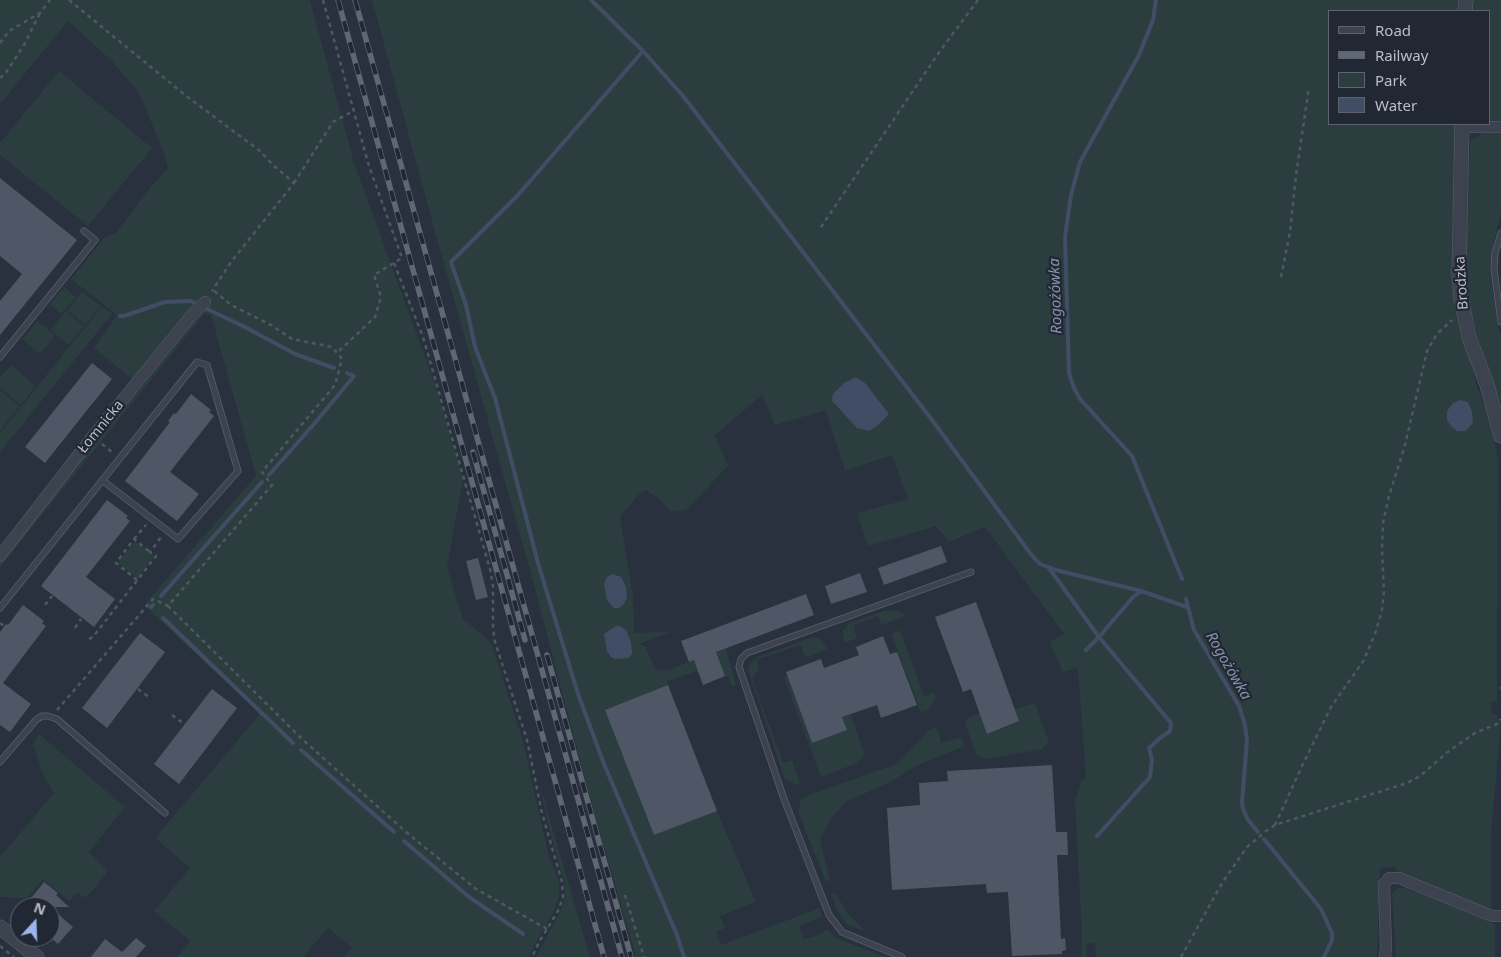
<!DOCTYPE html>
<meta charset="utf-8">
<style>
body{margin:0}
#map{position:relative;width:1501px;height:957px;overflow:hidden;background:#29303e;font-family:"Noto Sans",sans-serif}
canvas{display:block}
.legend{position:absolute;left:1328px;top:10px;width:162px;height:115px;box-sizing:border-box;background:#212733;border:1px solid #5e636f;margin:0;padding:6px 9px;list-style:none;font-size:15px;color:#b9bec8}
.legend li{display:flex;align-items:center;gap:10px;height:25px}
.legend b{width:25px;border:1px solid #5e636f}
.north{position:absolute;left:10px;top:897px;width:50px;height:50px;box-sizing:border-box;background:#212733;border:1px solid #5e636f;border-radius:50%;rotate:20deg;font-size:14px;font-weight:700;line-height:20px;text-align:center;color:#b9bec8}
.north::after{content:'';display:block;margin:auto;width:18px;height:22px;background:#9ab4ec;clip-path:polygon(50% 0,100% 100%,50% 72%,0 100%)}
</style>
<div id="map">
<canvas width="1501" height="957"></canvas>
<ul class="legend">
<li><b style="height:6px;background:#3c424e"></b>Road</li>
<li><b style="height:6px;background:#5f6674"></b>Railway</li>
<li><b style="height:14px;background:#2c3d40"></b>Park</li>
<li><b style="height:14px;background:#414d65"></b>Water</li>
</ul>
<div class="north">N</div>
</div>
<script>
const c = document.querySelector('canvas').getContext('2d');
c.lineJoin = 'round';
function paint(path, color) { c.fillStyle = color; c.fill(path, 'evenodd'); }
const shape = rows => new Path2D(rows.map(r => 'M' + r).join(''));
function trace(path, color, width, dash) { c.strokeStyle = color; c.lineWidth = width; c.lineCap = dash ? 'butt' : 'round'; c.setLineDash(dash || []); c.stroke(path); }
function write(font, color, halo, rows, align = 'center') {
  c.font = font + ' "Noto Sans",sans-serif'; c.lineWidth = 4.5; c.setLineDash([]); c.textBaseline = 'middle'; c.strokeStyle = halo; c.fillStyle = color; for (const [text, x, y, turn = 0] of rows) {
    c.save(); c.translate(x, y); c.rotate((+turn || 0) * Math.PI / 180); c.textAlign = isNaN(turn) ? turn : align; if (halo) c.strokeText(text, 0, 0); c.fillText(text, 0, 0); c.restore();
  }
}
const green = shape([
 [0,0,310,0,354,163,436,387,463,478,447,567,463,619,491,642,523,741,548,853,559,882,559,896,555,910,538,938,529,957,344,957,352,947,328,928,303,957,177,957,190,941,154,911,190,868,155,838,260,714,144,605,256,476,211,315,205,313,0,567,0,557,138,384,94,348,117,315,71,279,104,238,116,233,150,188,168,168,164,153,139,93,112,61,68,21,0,104],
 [372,0,1461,0,1461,11,1330,11,1330,124,1458,124,1452,225,1454,300,1476,383,1492,427,1498,460,1497,701,1491,702,1491,713,1497,715,1497,721,1501,721,1491,836,1491,909,1399,874,1395,867,1380,868,1377,957,1096,957,1095,943,1086,944,1087,957,1081,957,1082,935,1075,801,1081,781,1086,779,1078,668,1063,672,1050,645,1051,641,1064,634,985,527,949,542,936,526,868,546,857,513,908,499,892,455,845,471,826,410,775,425,762,395,715,435,728,466,686,510,671,512,659,499,646,490,639,494,620,517,633,597,634,633,670,632,639,644,645,646,654,667,659,670,668,670,726,648,736,685,732,686,728,676,725,676,721,665,699,673,697,671,667,681,668,685,606,710,654,835,717,811,756,902,720,916,725,928,716,932,721,945,820,908,822,917,799,926,804,939,818,935,827,929,838,939,886,957,636,957,588,791,534,585,434,228],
 [856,377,857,428,832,401],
 [1471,0,1501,0,1501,120,1494,124,1490,124,1490,11,1471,11],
 [59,71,152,148,88,226,0,155,0,143],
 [1482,133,1501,133,1501,213,1491,253,1490,273,1498,328,1501,336,1501,406,1477,335,1468,298,1466,273,1470,142],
 [64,287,76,297,61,314,50,304],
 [82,292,101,306,85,325,67,310],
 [102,306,112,314,0,452,0,433],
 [66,311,84,326,69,345,51,330],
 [37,321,55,335,43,351,38,353,22,339],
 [11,365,36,386,21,405,0,388,0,378],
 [0,390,20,406,0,431],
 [135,541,154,556,137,578,118,563],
 [896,610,903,614,904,617,881,625,878,616,854,625,857,638,845,643,843,636,843,631,848,624,883,611],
 [900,630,924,696,934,693,935,697,932,705,926,711,921,712,891,634],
 [813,637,822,640,827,649,808,657,804,654,800,645,756,660,759,671,756,672,753,676,754,684,783,763,792,760,800,784,796,785,785,779,748,670,750,664,758,657],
 [787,676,812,743,847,730,842,717,851,714,864,753,863,757,857,763,821,777,784,677],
 [1035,703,1049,742,1042,749,986,759,976,755,965,723,970,716,980,713,987,734,1019,721,1015,709],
 [936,727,941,743,961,737,964,746,914,767,889,783,847,801,833,816,820,839,830,880,826,882,798,812,801,800,804,797,896,764,903,758,929,730],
 [39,734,125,807,89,852,108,871,86,898,77,893,69,901,43,879,28,898,0,897,0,857,54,793,44,777,33,744],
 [538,775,550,820,590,957,536,957,560,912,565,897,564,881,547,821],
 [1398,888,1405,888,1425,895,1495,924,1495,957,1396,957,1392,893],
 [831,893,835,893,850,916,866,932,846,924,837,910]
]);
const water = shape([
 [856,377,865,383,889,414,878,425,869,431,857,428,832,401,833,394,844,383],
 [1460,400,1468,402,1472,412,1473,423,1466,431,1457,431,1451,426,1447,420,1447,411,1453,403],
 [613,574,621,577,626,587,627,597,624,604,619,608,614,608,607,600,604,584,607,577],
 [616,626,620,626,626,630,631,642,632,654,628,658,615,659,611,657,607,651,604,634]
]);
const stream = shape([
 [591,0,643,51,683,96,932,420,1030,553,1040,564,1056,570,1141,591,1187,607],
 [1156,0,1153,20,1139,55,1080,162,1071,195,1065,237,1069,373,1074,388,1080,399,1132,456,1182,579],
 [643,51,518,195,451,262,466,305,475,347,495,398,538,563,578,694,604,764,677,935,684,957],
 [207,309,245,327,295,354,334,368],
 [120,316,124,316,165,302,190,301,195,303],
 [269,475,314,424,354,376,347,373],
 [1049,568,1099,637,1133,597,1141,591],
 [161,596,262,482],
 [1186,599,1194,630,1239,706,1245,725,1247,741,1242,802,1243,809,1248,820,1258,832],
 [151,607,153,605],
 [163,618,293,743],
 [1086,650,1099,637,1171,723,1170,731,1160,738,1149,748,1152,760,1150,777,1097,836],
 [301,750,394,832],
 [1264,839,1321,909,1332,933,1332,940,1324,957],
 [404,841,469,897,523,934]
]);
const building = shape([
 [0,178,77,240,0,335,0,301,22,274,0,256],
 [92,363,112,379,45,463,25,447],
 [191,394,211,410,209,412,214,416,170,472,199,494,177,521,125,481,170,422,168,421,174,413,176,414],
 [107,500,128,516,126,518,130,521,86,577,115,599,94,627,41,586],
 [941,546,947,562,884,585,878,568],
 [478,558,488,597,476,600,466,561],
 [860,573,867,592,831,604,825,586],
 [806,594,814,615,716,652,725,676,703,685,694,660,689,662,681,641],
 [976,602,1019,721,987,734,971,689,963,692,935,617],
 [23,605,44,621,42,623,46,626,3,683,31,704,10,732,0,725,0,632,6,624,8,625],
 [140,633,165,652,107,728,82,708],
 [883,636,890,654,897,652,917,705,881,718,877,705,842,717,847,730,812,743,786,672,821,659,824,668,859,655,856,647],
 [668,685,717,811,654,835,605,710],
 [212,689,237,708,179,784,154,764],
 [1052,765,1056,832,1067,832,1068,855,1057,855,1061,939,1065,938,1066,950,1062,951,1062,954,1012,956,1008,892,987,893,986,884,892,890,887,808,920,805,919,783,948,781,947,771],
 [44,882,58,893,56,895,69,907,24,907],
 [58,914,73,927,58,944,50,937,50,921],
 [136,938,146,946,136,957,91,957,105,939,122,952]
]);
const path = shape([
 [69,0,185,95,260,151,274,166,294,183,231,262,212,291],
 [323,0,369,166,402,258,374,275,381,297,375,317,337,353],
 [0,43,9,31,40,13,50,0],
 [0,78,5,74,24,45,40,13],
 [294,183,333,122,353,111],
 [821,227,940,51,978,0],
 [394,263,423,337,490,569,493,586,493,628,495,642,527,740,542,813,562,882,563,897,558,911,539,942,532,957],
 [1281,277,1290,232,1296,175,1309,87],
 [102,444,113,453],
 [134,539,146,525],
 [137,580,116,563,134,539,150,552],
 [45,605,52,596],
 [168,606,303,740,406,832,476,889,547,929],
 [0,623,4,626],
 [75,628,81,619],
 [89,639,93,637,156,556,150,552,162,536],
 [1500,688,1501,688],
 [138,689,150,698],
 [57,710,153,599,168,606,272,485,262,472,335,385,342,359,332,347,292,339,271,325,231,305,213,290],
 [172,715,184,724],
 [1275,825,1303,764,1331,707,1364,660,1376,631,1382,610,1384,592,1382,549,1383,523,1389,496,1405,445,1427,351,1437,334,1452,320],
 [625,895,644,957],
 [0,946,14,957],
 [1181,957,1222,883,1247,847,1266,831,1275,825,1407,783,1420,776,1449,751,1475,733,1499,723,1500,719]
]);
const service = shape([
 [1501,233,1495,253,1494,269,1501,322],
 [0,357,95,240,84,231],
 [0,608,197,362,207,365,238,471,178,539,102,480],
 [0,762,36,720,42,716,48,716,57,719,165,813],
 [902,957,842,932,829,915,784,799,739,667,741,659,747,653,971,572]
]);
const minor = shape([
 [1462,127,1501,127],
 [0,556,93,436,191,316,205,302],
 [1385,957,1386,947,1384,884,1389,878,1399,878,1492,916,1501,916]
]);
const tertiary = shape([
 [1465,11,1466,0],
 [1462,124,1459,274,1461,298,1469,337,1487,385,1501,436],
 [0,927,37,957]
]);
const rail = shape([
 [338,0,604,957],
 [355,0,622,957],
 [473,452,525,640],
 [547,655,631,957]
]);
const streetNames = [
 ["Brodzka",1462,283,-94],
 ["Łomnicka",101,427,-51]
];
const waterNames = [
 ["Rogożówka",1056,296,-92],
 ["Rogożówka",1228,666,60]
];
paint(green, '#2c3d40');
paint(water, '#414d65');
trace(stream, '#414d65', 4);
paint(building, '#4f5766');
trace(service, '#5a606b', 7);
trace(minor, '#5a606b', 12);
trace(tertiary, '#5a606b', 15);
trace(path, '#4b5a5e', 2.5, [4, 4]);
trace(service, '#3c424e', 5.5);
trace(minor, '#3c424e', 11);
trace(tertiary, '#3c424e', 14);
trace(rail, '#5f6674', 5.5);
trace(rail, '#212733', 4, [11]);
write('14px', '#b9bec8', '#212733', streetNames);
write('italic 15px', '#8492ac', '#212733', waterNames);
</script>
